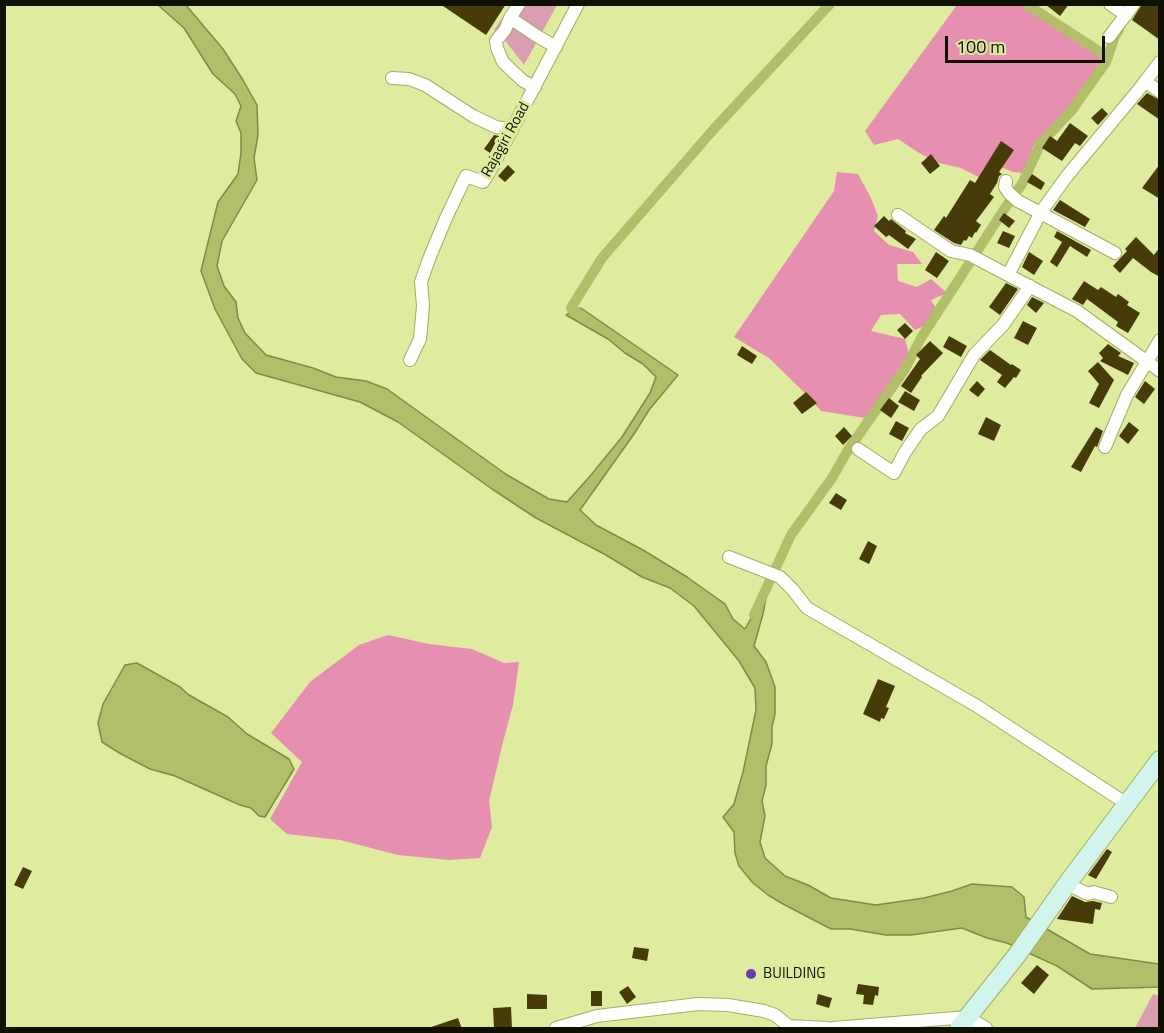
<!DOCTYPE html>
<style>
body{margin:0}
#map{position:relative;width:1164px;height:1033px;overflow:hidden;background:#dfeb9e;font-family:"Titillium Web",sans-serif}
canvas{display:block}
.frame{position:absolute;inset:0;border:6px solid #0e1100;pointer-events:none}
.scale{position:absolute;left:945px;top:36px;width:160px;height:27px;box-sizing:border-box;border:3px solid #0e1100;border-top:0;padding-left:8px;font-size:18px;line-height:21px;white-space:nowrap;color:#0e1100;-webkit-text-stroke:4px #dfeb9e;paint-order:stroke}
</style>
<div id="map">
<canvas width="1164" height="1033"></canvas>
<div class="frame"></div>
<div class="scale">100 m</div>
</div>
<script>
const c = document.querySelector('canvas').getContext('2d');
c.lineJoin = 'round';
function paint(path, color) { c.fillStyle = color; c.fill(path, 'evenodd'); }
const shape = rows => new Path2D(rows.map(r => 'M' + r).join(''));
function trace(path, color, width, dash) { c.strokeStyle = color; c.lineWidth = width; c.lineCap = dash ? 'butt' : 'round'; c.setLineDash(dash || []); c.stroke(path); }
function write(font, color, halo, rows, align = 'center') {
  c.font = font + ' "Titillium Web",sans-serif'; c.lineWidth = 6; c.setLineDash([]); c.textBaseline = 'middle'; c.strokeStyle = halo; c.fillStyle = color; for (const [text, x, y, turn = 0] of rows) {
    c.save(); c.translate(x, y); c.rotate((+turn || 0) * Math.PI / 180); c.textAlign = isNaN(turn) ? turn : align; if (halo) c.strokeText(text, 0, 0); c.fillText(text, 0, 0); c.restore();
  }
}
const green = shape([
 [511,5,557,5,524,65,500,34,494,30],
 [1153,994,1159,996,1159,1028,1135,1028]
]);
const forest = shape([
 [957,5,1034,5,1105,51,1101,61,1087,86,1056,124,1034,145,1023,173,1013,172,992,163,986,181,961,168,939,163,919,153,898,139,874,145,865,131],
 [837,172,858,174,871,198,878,216,874,231,889,245,913,252,922,264,897,264,898,281,917,287,931,279,947,293,931,300,937,310,929,324,915,330,900,314,881,315,871,331,905,339,909,354,873,410,865,418,821,411,807,395,769,358,734,337,834,191],
 [388,635,429,644,472,649,504,663,519,662,513,705,503,742,489,801,492,827,480,858,449,860,398,855,340,840,287,834,270,819,302,762,271,733,310,682,359,645]
]);
const water = shape([
 [185,4,223,49,243,80,257,105,258,135,254,158,257,180,222,241,217,266,224,286,236,302,238,318,245,333,266,355,313,368,336,377,366,381,387,389,507,475,549,499,567,502,591,475,622,437,650,393,656,377,643,364,625,353,608,339,566,315,573,310,581,308,678,375,649,410,634,434,580,510,596,525,643,550,687,577,725,604,733,619,745,629,768,588,763,614,754,646,766,662,775,687,775,714,772,727,772,744,766,766,766,785,762,801,765,816,760,842,765,858,785,876,808,885,831,898,876,905,924,898,952,891,972,884,1012,887,1024,897,1026,917,1090,954,1159,964,1159,987,1092,989,1057,966,1007,943,987,938,962,928,911,935,886,935,850,929,831,929,783,904,768,895,753,883,739,866,735,853,734,832,723,817,734,804,743,772,756,710,755,688,739,661,694,606,670,588,642,577,606,555,536,518,492,489,398,422,360,402,256,373,242,359,215,309,201,271,218,202,238,174,241,153,241,133,236,121,241,106,235,94,213,74,184,28,158,5,185,4],
 [137,663,180,687,189,695,228,717,247,734,289,759,294,769,265,817,259,816,251,808,240,805,175,776,150,769,121,754,102,742,98,723,103,704,125,665,137,663]
]);
const canal = shape([
 [1026,4,1108,57],
 [585,318,571,308,602,258,713,130,830,4],
 [754,615,791,535,832,478,848,450,905,369,921,338,1005,208,1022,184,1041,143,1072,110,1106,62,1115,36,1119,30]
]);
const building = shape([
 [440,4,506,4,486,35],
 [1045,4,1069,4,1060,16],
 [1142,4,1160,4,1160,40,1132,20],
 [1147,93,1160,100,1160,120,1137,104],
 [1102,108,1108,114,1098,125,1091,118],
 [1070,123,1088,136,1080,146,1075,143,1062,161,1042,148,1050,136,1057,141],
 [494,135,499,136,490,153,484,149],
 [1001,141,1014,150,999,172,1002,174,999,176,997,183,990,194,994,197,976,221,981,225,976,233,975,232,972,238,969,236,966,241,964,240,961,245,954,243,934,230,944,216,946,218,970,180,975,183],
 [931,154,940,166,930,174,921,163],
 [1160,164,1160,199,1142,188],
 [508,165,515,172,505,182,498,176],
 [1032,174,1045,183,1041,190,1027,182],
 [1060,200,1090,219,1085,227,1053,210],
 [1004,213,1015,221,1009,228,999,220],
 [884,216,889,221,891,219,906,231,905,233,916,239,908,249,889,235,886,237,874,226],
 [1003,231,1015,236,1009,248,997,243],
 [1057,231,1091,250,1087,257,1070,246,1057,267,1050,262,1062,242,1054,237],
 [1136,237,1154,255,1160,247,1160,277,1151,272,1133,258,1120,273,1113,266,1127,251,1125,249],
 [936,252,949,261,937,278,925,270],
 [1029,252,1043,261,1034,275,1022,267],
 [1084,281,1098,290,1101,287,1116,297,1118,294,1129,302,1127,305,1140,313,1128,333,1116,326,1118,322,1087,299,1083,305,1072,299],
 [1006,283,1018,289,1000,315,989,307],
 [1032,297,1044,303,1036,313,1027,305],
 [1023,321,1037,328,1028,345,1014,338],
 [905,323,913,331,905,339,897,330],
 [949,336,967,346,961,357,943,347],
 [930,341,943,353,921,376,922,377,911,393,901,386,920,359,916,355],
 [1108,344,1121,353,1118,356,1134,363,1128,375,1100,361,1103,358,1099,353],
 [742,346,757,356,752,364,737,355],
 [990,350,1011,365,1012,364,1021,370,1016,378,1014,377,1005,388,997,382,1002,375,980,360],
 [1098,362,1114,380,1099,408,1089,403,1099,384,1088,371],
 [977,381,985,389,978,397,969,390],
 [1145,381,1155,389,1144,404,1135,397],
 [905,391,920,400,914,411,898,402],
 [806,392,817,403,802,414,793,403],
 [889,398,899,406,891,418,880,410],
 [986,417,1001,425,994,441,978,434],
 [896,421,909,428,902,441,889,434],
 [1129,422,1139,430,1128,444,1119,436],
 [844,427,852,436,843,445,835,436],
 [1096,427,1103,431,1097,447,1095,446,1081,472,1071,467],
 [836,493,847,500,841,510,829,503],
 [868,541,877,546,869,564,859,559],
 [878,679,895,686,886,707,889,708,884,719,881,718,880,722,863,714],
 [1107,849,1112,852,1096,879,1088,875],
 [23,867,32,871,23,889,14,885],
 [1072,896,1085,902,1093,901,1102,903,1100,910,1095,909,1093,924,1057,919],
 [634,947,649,949,647,961,632,958],
 [1037,965,1049,975,1034,994,1021,983],
 [858,984,879,987,878,996,875,995,873,1005,863,1004,864,995,856,994],
 [628,986,636,997,627,1004,619,992],
 [591,991,602,991,602,1006,591,1006],
 [527,994,547,995,547,1009,527,1009],
 [818,994,832,998,829,1008,816,1004],
 [511,1007,512,1029,494,1029,493,1008],
 [458,1018,462,1029,431,1029,431,1027]
]);
const street = shape([
 [519,4,510,18,537,36,556,47],
 [1110,4,1126,15],
 [510,18,505,30,496,41,497,48,503,62,523,81,535,87],
 [1109,37,1134,4],
 [1160,62,1141,87,1067,176,1041,212,1008,275,1077,311,1160,371],
 [392,78,409,79,425,85,473,116,496,127,512,130],
 [1145,81,1160,92],
 [1006,181,1005,187,1009,193,1018,201,1115,253],
 [898,215,951,251,970,255,1008,275],
 [410,360,420,339,423,306,421,282,429,259,446,218,466,176,483,182,490,171,578,4],
 [1105,447,1127,395,1160,340],
 [858,449,894,473,905,452,921,429,938,416,974,355,1003,325,1030,286],
 [729,557,780,577,793,590,807,608,977,706,1127,804],
 [1067,884,1088,894,1093,892,1111,897],
 [556,1028,597,1016,698,1004,728,1005,764,1011,775,1015,789,1026,827,1028],
 [833,1028,967,1017,986,1028]
]);
const secondary = shape([
 [959,1028,1017,955,1067,884,1160,760]
]);
const markers = [
 [751,974,6,"#673ab2"]
];
const streetNames = [
 ["Rajagiri Road",506,140,-61]
];
const poiNames = [
 ["BUILDING",763,974]
];
paint(green, '#da9eb3');
paint(forest, '#e68fb0');
paint(water, '#b2be69');
trace(water, '#818a4a', 1.5);
trace(canal, '#b2be69', 10);
paint(building, '#463b09');
trace(street, '#a3ae63', 14);
trace(secondary, '#a3ae63', 20);
trace(street, '#fff', 12);
trace(secondary, '#d1f4ec', 18);
for (const [x, y, r, color] of markers) { const dot = new Path2D(); dot.arc(x, y, r, 0, 2 * Math.PI); c.fillStyle = color; c.fill(dot); trace(dot, '#dfeb9e', 2); }
write('15px', '#0e1100', '#dfeb9e', streetNames);
write('15px', '#0e1100', '#dfeb9e', poiNames, 'left');
</script>
